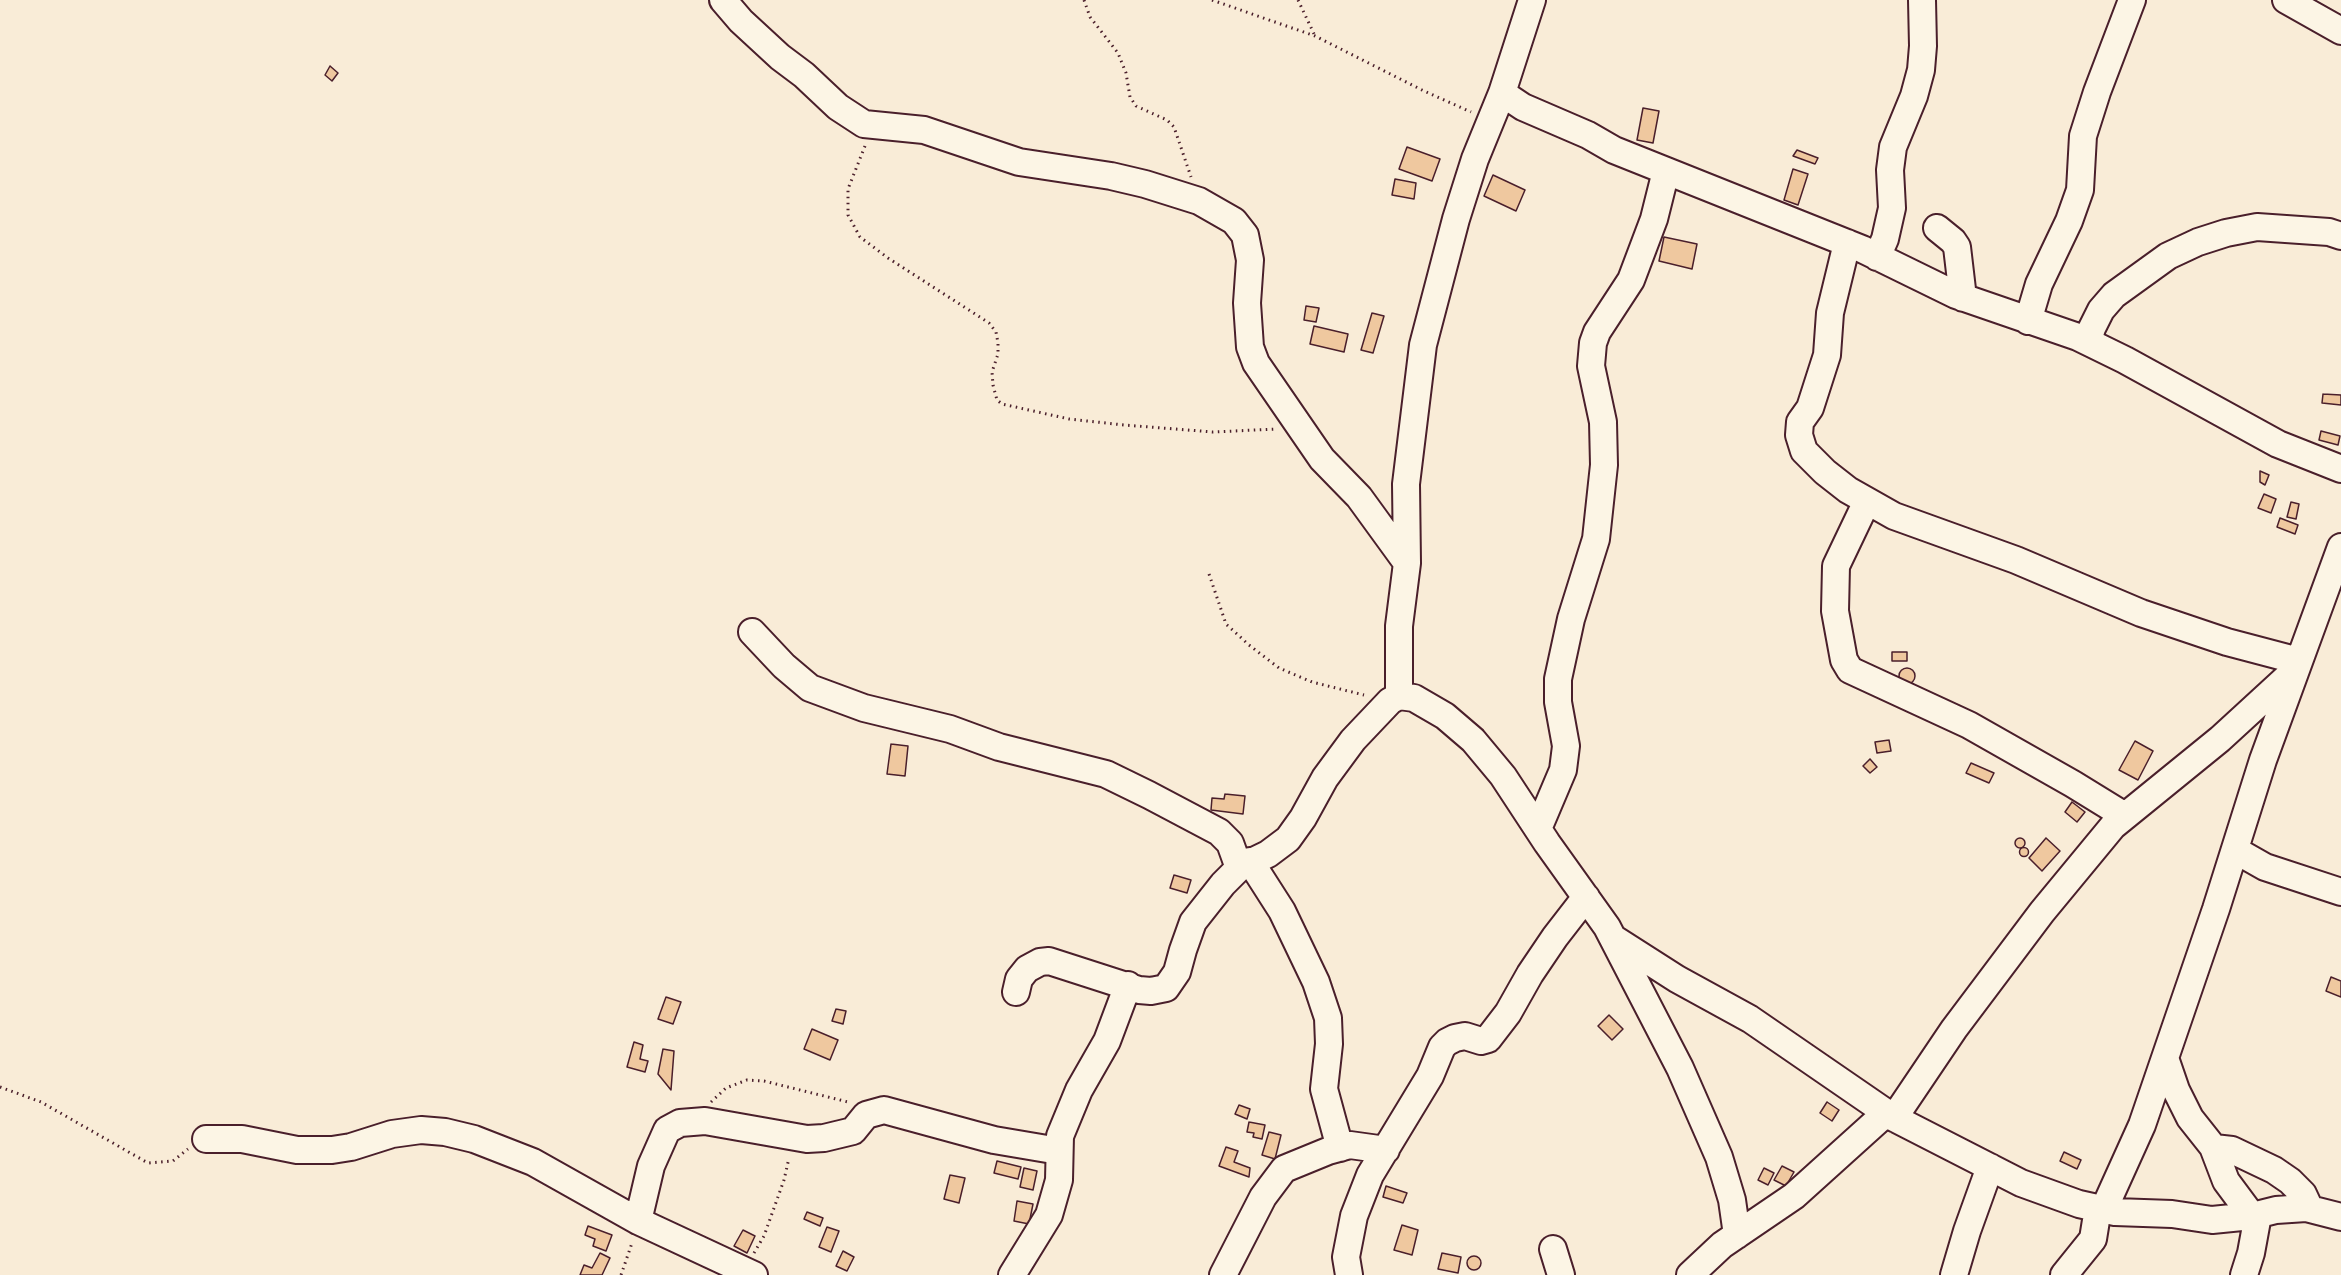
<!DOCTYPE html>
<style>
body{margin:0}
canvas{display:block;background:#f9ecd7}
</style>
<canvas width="2341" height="1275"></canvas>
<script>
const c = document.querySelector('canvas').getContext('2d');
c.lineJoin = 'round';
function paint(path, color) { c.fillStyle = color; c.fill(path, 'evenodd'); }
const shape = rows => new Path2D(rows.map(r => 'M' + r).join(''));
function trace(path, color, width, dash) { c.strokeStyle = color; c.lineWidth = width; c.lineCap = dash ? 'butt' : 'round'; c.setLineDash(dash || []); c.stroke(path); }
const building = shape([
 [330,66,338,73,332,81,325,75,330,66],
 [1643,108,1659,111,1653,143,1637,140,1643,108],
 [1407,147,1440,159,1432,181,1399,169,1407,147],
 [1797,150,1818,158,1815,164,1793,156,1797,150],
 [1793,169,1808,174,1798,205,1784,200,1793,169],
 [1493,175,1525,190,1516,211,1484,196,1493,175],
 [1395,179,1416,183,1414,199,1392,195,1395,179],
 [1664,237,1697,244,1692,269,1659,261,1664,237],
 [1306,306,1319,308,1316,322,1304,320,1306,306],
 [1372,313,1384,316,1373,353,1361,350,1372,313],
 [1314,326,1348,334,1344,352,1310,344,1314,326],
 [2323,394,2341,395,2341,405,2322,403,2323,394],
 [2321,431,2340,436,2338,445,2319,440,2321,431],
 [2260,471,2269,475,2265,485,2260,482,2260,471],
 [2264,494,2276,499,2271,513,2258,508,2264,494],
 [2291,502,2299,504,2296,519,2287,517,2291,502],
 [2280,518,2298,525,2295,534,2277,527,2280,518],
 [1892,652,1907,652,1907,661,1892,661,1892,652],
 '1899 676a8 8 0 1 1 16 0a8 8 0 1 1-16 0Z',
 [1889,740,1891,751,1877,753,1875,742,1889,740],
 [2135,741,2153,751,2138,780,2119,770,2135,741],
 [891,744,908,746,905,776,887,774,891,744],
 [1870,759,1877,767,1870,773,1863,766,1870,759],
 [1971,763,1994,773,1989,783,1966,773,1971,763],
 [1225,794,1245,796,1243,814,1211,810,1212,798,1224,799,1225,794],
 [2072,802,2085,812,2077,822,2065,812,2072,802],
 [2046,838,2060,851,2042,871,2029,858,2046,838],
 '2015 843a5 5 0 1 1 10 0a5 5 0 1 1-10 0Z',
 '2019.5 852a4.5 4.5 0 1 1 9 0a4.5 4.5 0 1 1-9 0Z',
 [1174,875,1191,880,1187,893,1170,888,1174,875],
 [2331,977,2341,981,2341,997,2326,991,2331,977],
 [666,997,681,1002,673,1024,658,1019,666,997],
 [836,1009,846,1011,843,1024,832,1021,836,1009],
 [1609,1015,1623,1029,1612,1040,1598,1026,1609,1015],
 [812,1029,838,1040,830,1060,804,1049,812,1029],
 [634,1042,643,1045,640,1059,648,1061,645,1072,627,1067,634,1042],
 [663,1049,674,1051,671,1090,658,1074,663,1049],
 [1827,1102,1839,1110,1832,1121,1820,1113,1827,1102],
 [1239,1105,1250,1109,1247,1119,1235,1114,1239,1105],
 [1249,1122,1265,1125,1262,1139,1253,1137,1254,1133,1247,1132,1249,1122],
 [1269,1132,1281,1135,1275,1159,1262,1155,1269,1132],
 [1226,1147,1238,1151,1234,1162,1250,1168,1249,1177,1219,1166,1226,1147],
 [2064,1152,2081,1160,2077,1169,2060,1161,2064,1152],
 [997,1161,1021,1167,1018,1179,994,1173,997,1161],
 [1782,1166,1794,1172,1786,1186,1774,1180,1782,1166],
 [1024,1168,1037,1171,1033,1190,1020,1187,1024,1168],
 [1764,1168,1774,1173,1768,1185,1758,1180,1764,1168],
 [950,1175,965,1178,959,1203,944,1199,950,1175],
 [1386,1186,1407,1193,1403,1203,1383,1197,1386,1186],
 [1017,1201,1033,1204,1029,1224,1014,1221,1017,1201],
 [807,1212,823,1218,820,1226,804,1219,807,1212],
 [1402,1225,1418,1230,1412,1255,1394,1250,1402,1225],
 [588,1226,612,1235,606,1251,593,1246,595,1239,585,1235,588,1226],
 [827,1227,839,1231,831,1252,819,1247,827,1227],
 [743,1230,755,1236,747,1253,734,1246,743,1230],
 [843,1251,854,1257,847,1271,836,1266,843,1251],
 [600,1253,610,1258,602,1275,580,1275,584,1265,592,1268,600,1253],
 [1442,1253,1461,1257,1458,1273,1438,1269,1442,1253],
 '1467 1263a7 7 0 1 1 14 0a7 7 0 1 1-14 0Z'
]);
const path = shape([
 [1084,0,1090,17,1118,53,1126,73,1130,97,1136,106,1167,120,1174,127,1191,177],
 [1212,0,1315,36,1424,91,1471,112],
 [1298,0,1315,36],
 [865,146,848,189,848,215,860,237,888,258,989,323,996,332,998,343,998,354,992,372,993,385,997,400,1002,404,1069,419,1124,425,1213,432,1277,429],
 [1209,574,1226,624,1249,645,1279,668,1312,682,1364,695],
 [0,1087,41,1102,148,1163,173,1161,188,1149],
 [711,1102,726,1088,747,1080,764,1081,848,1102],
 [754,1253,764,1236,784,1180,789,1158],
 [621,1275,632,1243]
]);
const minor = shape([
 [723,0,741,21,780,57,804,75,838,107,864,124,924,130,1019,162,1111,176,1145,184,1199,201,1234,221,1245,235,1250,260,1247,303,1250,347,1256,363,1322,459,1359,497,1407,563],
 [2286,0,2341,31],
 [1502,93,1523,107,1588,135,1614,150,1862,249,1956,295,2078,337,2125,360,2278,444,2341,469],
 [1937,228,1953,241,1957,247,1963,298],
 [1847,243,1830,313,1827,355,1810,408,1800,422,1799,435,1804,451,1825,472,1848,490,1894,516,2016,560,2141,613,2227,642,2299,661],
 [1877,257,1885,239,1892,208,1890,170,1893,147,1914,96,1921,70,1923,46,1922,0],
 [2028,321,2039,284,2069,221,2080,190,2083,136,2097,92,2132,0],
 [2088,342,2092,328,2101,310,2114,295,2168,256,2198,242,2226,233,2257,227,2329,232,2341,236],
 [1867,501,1836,566,1835,611,1844,660,1850,670,1969,725,2073,784,2125,816],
 [752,632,784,666,810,688,864,708,950,729,999,747,1106,774,1149,795,1219,832,1230,843,1239,868],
 [1399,696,1399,626,1407,563,1406,484,1423,345,1456,219,1475,159,1502,93,1532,0],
 [1538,829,1563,770,1566,746,1558,702,1558,679,1571,619,1596,539,1604,465,1603,422,1591,366,1593,343,1597,332,1631,280,1654,219,1666,171],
 [2235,850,2265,867,2341,892],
 [1250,861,1282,911,1316,982,1328,1018,1329,1044,1324,1089,1340,1148],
 [1616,940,1677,979,1750,1019,1894,1118,2021,1183,2079,1204,2115,1212,2172,1214,2212,1220,2252,1216,2276,1210,2306,1208,2341,1217],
 [1016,992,1019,979,1027,969,1040,962,1049,961,1139,990,1151,991,1166,988,1177,972,1183,950,1193,922,1223,884,1239,868,1268,854,1288,839,1303,818,1325,778,1353,740,1390,701,1399,696,1414,698,1445,716,1473,740,1503,776,1547,843,1607,927,1680,1068,1719,1157,1732,1200,1737,1235],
 [2165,1058,2176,1090,2190,1118,2213,1147,2226,1181,2252,1216],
 [1894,1118,1954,1029,2042,912,2113,826,2220,739,2293,672],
 [206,1139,242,1139,297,1150,332,1150,351,1147,392,1134,421,1130,445,1132,474,1139,533,1162,638,1221,754,1275],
 [2214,1148,2232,1150,2274,1170,2290,1181,2303,1194,2310,1209],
 [2104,1209,2142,1125,2216,909,2263,760,2341,547],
 [638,1221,651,1166,667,1130,680,1123,705,1121,807,1139,824,1138,853,1131,866,1115,884,1110,994,1140,1059,1151],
 [1553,1249,1561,1275],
 [1012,1275,1049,1215,1059,1180,1060,1136,1079,1090,1107,1041,1128,985],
 [1223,1275,1263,1197,1284,1169,1328,1151,1350,1145,1386,1150],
 [1349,1275,1346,1257,1354,1216,1370,1175,1430,1076,1442,1047,1447,1042,1455,1038,1465,1036,1481,1041,1488,1039,1508,1013,1530,974,1555,937,1586,897],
 [1690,1275,1722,1245,1794,1196,1886,1113],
 [1954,1275,1967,1231,1990,1167],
 [2064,1275,2093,1239,2098,1208],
 [2244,1275,2251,1253,2258,1215]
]);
paint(building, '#efc89f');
trace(building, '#4a1f2b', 1.5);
trace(minor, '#4a1f2b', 30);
trace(path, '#4a1f2b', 3, [1.5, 4.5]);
trace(minor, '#fcf5e5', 26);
</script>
